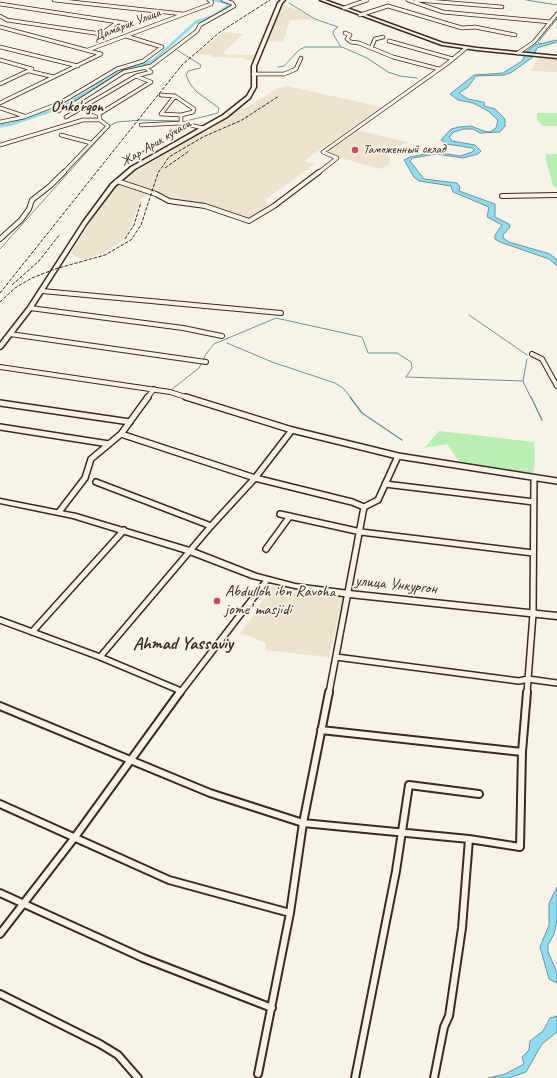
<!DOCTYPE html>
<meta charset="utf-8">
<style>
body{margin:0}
canvas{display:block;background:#f7f3e8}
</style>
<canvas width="557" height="1078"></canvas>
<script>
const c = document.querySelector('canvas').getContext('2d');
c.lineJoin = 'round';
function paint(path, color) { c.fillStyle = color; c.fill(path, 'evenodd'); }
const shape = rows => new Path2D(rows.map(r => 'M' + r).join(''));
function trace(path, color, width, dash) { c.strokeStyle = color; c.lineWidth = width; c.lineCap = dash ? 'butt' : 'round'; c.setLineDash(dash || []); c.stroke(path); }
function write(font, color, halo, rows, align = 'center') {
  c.font = font + ' Caveat,sans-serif'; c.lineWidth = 3.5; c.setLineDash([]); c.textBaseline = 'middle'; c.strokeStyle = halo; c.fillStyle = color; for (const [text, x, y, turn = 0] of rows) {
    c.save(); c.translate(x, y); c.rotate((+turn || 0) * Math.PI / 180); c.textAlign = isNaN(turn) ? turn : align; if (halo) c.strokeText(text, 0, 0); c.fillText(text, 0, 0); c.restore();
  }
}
const built = shape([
 [281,4,300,11,316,19,290,20,283,42,267,41],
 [224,32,243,34,222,54,255,55,252,60,246,60,243,58,211,57,211,55,196,54],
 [539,57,557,59,557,72,531,71],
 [287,86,382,107,304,161,315,164,265,200,268,206,245,220,205,206,169,201,124,182,132,174,201,133,209,131,240,108,244,109,278,88],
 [356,130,407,142,387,155,390,156,390,164,380,169,324,153],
 [118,183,149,192,147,197,141,198,127,237,119,243,100,254,82,260,71,253,96,213],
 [273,585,343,597,329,657,265,650,266,643,241,633]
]);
const green = shape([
 [537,113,557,113,557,126,543,126,537,120],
 [546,154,557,154,557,189,553,186,546,160],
 [439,431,534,442,535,459,533,474,492,469,460,463,447,444,424,448]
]);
const water = shape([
 [557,40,557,42,537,48,533,57,512,72,505,75,476,76,468,87,459,93,468,99,483,102,485,103,484,106,495,109,505,119,505,126,500,132,480,133,473,129,464,129,454,132,449,137,452,141,475,145,481,151,478,154,463,158,436,154,413,158,410,161,424,179,457,183,460,187,459,191,495,204,495,217,509,224,510,227,503,235,503,238,509,242,550,254,557,260,557,266,549,259,500,242,495,239,495,235,502,225,487,217,489,207,453,192,451,186,419,181,414,177,404,160,410,157,434,152,460,156,472,152,474,150,472,148,447,144,441,140,451,129,459,127,471,126,484,131,490,132,496,128,498,120,488,111,473,103,458,100,450,94,474,75,503,73,522,61,527,51,535,45,557,40],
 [557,887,557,920,554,934,548,945,548,952,557,972,557,983,549,979,540,947,549,925,549,903,557,887],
 [557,1016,557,1032,542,1044,526,1072,509,1078,488,1078,505,1074,524,1064,522,1057,529,1050,530,1041,543,1031,550,1018,557,1016]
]);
const streamFar1 = shape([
 [526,0,557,5],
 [289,3,315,19,338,27,334,30,333,34,341,47],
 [539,41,557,19],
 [538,42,541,44],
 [177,50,201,65,200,68,188,71,186,75,190,84,197,92,219,108,218,113,186,121],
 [278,67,284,66,299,50,305,47,342,47,367,58,388,72,400,76,417,78],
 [0,249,111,125,117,122,141,120,180,121],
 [469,315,527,355],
 [227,343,272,362,335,383,343,388,351,398],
 [527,359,523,381,531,398],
 [406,377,523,381],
 [171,390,199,368,206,354,214,344,276,318,362,337,368,353,397,353,411,362,412,368,406,377]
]);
const stream = shape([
 [350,397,362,413,402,440],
 [531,397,542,420]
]);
const canal = shape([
 [0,126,12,124,62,107,122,71,153,61,196,22,214,16,228,6,227,3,216,0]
]);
const streetFar3 = shape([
 [54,0,183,14],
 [408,0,443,12,551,22],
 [416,0,502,7],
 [0,4,131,24],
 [344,8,367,0],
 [360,15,388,6,462,28,475,27,515,35],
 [0,16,7,20,101,34,118,22],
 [0,27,101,54,0,103],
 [345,33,350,35,347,39,351,42,359,43,393,57,439,69],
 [389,41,453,59],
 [0,47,78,66],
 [371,48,375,39,383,37],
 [88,50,211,4,212,2,209,0],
 [518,53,534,42,557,14],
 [0,60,32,69,0,84],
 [29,71,54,77],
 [253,74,284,74,296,69,301,58],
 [161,95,175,96,194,109,193,112,181,115,181,123],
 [175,96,161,114,181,115],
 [0,108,24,116],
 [83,108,99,114],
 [58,111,77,102,124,72,151,66,197,31,200,25,234,6,232,3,223,0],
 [66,117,136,76,151,72,145,67],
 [100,120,99,114,151,82,136,76],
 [0,122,24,117,60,103,117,69,143,61,162,47,126,36],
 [141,125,181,123,203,128],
 [61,135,91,143],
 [0,145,83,120,100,120,108,126,63,173],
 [318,173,337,158,323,152,448,63,466,48]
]);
const streetFar2 = shape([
 [117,181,156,194,169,201,205,206,249,221,274,206,319,172],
 [502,196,557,195],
 [0,239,21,220,29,209,32,200,50,186,64,172],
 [42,291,281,313],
 [30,308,183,328,222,336],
 [10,334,206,362],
 [532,354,542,359,557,386],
 [0,367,170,392,189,398],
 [147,398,154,389]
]);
const streetFar1 = shape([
 [186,397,292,430,398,456,557,481],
 [0,403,130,422],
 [0,427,109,444],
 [121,434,255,478,352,502,364,507,329,693],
 [96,482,211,526],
 [385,484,534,502],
 [364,507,378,500,398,456],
 [59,512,85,478,91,459,121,434,148,397],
 [280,514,361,532,533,553],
 [266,549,290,516],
 [0,620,100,657,181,691],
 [32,632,124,530],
 [100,657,211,526,255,478,292,430],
 [336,657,519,681,528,679,557,683],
 [180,693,267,580],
 [527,693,533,614,534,478]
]);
const street = shape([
 [0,706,210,793,303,823,469,839,520,847,522,752,527,692],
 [321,730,522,752],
 [0,804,169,880,290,913],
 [0,893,143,958,272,1008],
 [0,934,75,837,180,692],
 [0,994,100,1044,118,1055,138,1078],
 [258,1074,290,913,303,823,329,692],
 [355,1078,396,871,409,785,479,794],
 [434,1078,444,1027,449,1016,462,928,469,839]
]);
const secondary = shape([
 [281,0,285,0,282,3,256,66,256,87,250,98,227,117,135,169,115,186,87,223,32,309,2,348,0,349,0,343,28,307,83,222,111,184,131,167,223,115,247,96,252,87,252,66,278,3,281,0],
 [320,0,325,0,443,43,477,48,557,56,557,58,477,50,442,45,320,0],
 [0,499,76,514,193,549,257,574,295,584,349,591,557,613,557,619,349,597,295,588,252,578,187,553,73,518,0,503,0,499]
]);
const rail = shape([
 [165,168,189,151],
 [125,239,134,225,141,202],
 [12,285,39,261,60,234],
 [0,293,182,65,220,32,270,0],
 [0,302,15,288,32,278,55,269,105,255,131,240,141,225,158,173,169,157,203,137,242,120,279,96]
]);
const markers = [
 [355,150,4,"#d1495b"],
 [217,601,4,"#d1495b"]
];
const farStreetnames = [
 ["Дамарик Улица",127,25,-21],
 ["Жар-Арик кўчаси",156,143,-31]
];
const farPoinames = [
 ["Таможенный склад",363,150]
];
const farQuarternames = [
 ["O'nko'rgon",77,107]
];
const streetNames = [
 ["улица Ункургон",396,585,6]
];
const poiNames = [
 ["Abdulloh ibn Ravoha",225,592],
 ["jome’ masjidi",225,610]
];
const quarterNames = [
 ["Ahmad Yassaviy",183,644]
];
paint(built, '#ede3cd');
paint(green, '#b9efb1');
paint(water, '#8edced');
trace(water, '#6d959a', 1);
trace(streamFar1, '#6d959a', 1);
trace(stream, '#6d959a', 1.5);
trace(canal, '#8edced', 3);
trace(streetFar3, '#3b2a1e', 4.5);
trace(streetFar2, '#3b2a1e', 6);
trace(streetFar1, '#3b2a1e', 8);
trace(street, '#3b2a1e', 10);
trace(secondary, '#3b2a1e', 3);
trace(streetFar3, '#f7f3e8', 3);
trace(streetFar2, '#f7f3e8', 4);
trace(streetFar1, '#f7f3e8', 5);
trace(street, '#f7f3e8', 6);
paint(secondary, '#f7f3e8');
trace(rail, '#3b2a1e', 1, [3.5, 1.5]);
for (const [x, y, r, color] of markers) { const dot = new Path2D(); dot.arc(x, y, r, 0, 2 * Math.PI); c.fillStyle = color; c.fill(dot); trace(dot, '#f7f3e8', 1.5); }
write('13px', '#3b2a1e', '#f7f3e8', farStreetnames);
write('13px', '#3b2a1e', '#f7f3e8', farPoinames, 'left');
write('bold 15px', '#3b2a1e', '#f7f3e8', farQuarternames);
write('16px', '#3b2a1e', '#f7f3e8', streetNames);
write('16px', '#3b2a1e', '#f7f3e8', poiNames, 'left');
write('bold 18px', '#3b2a1e', '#f7f3e8', quarterNames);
</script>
